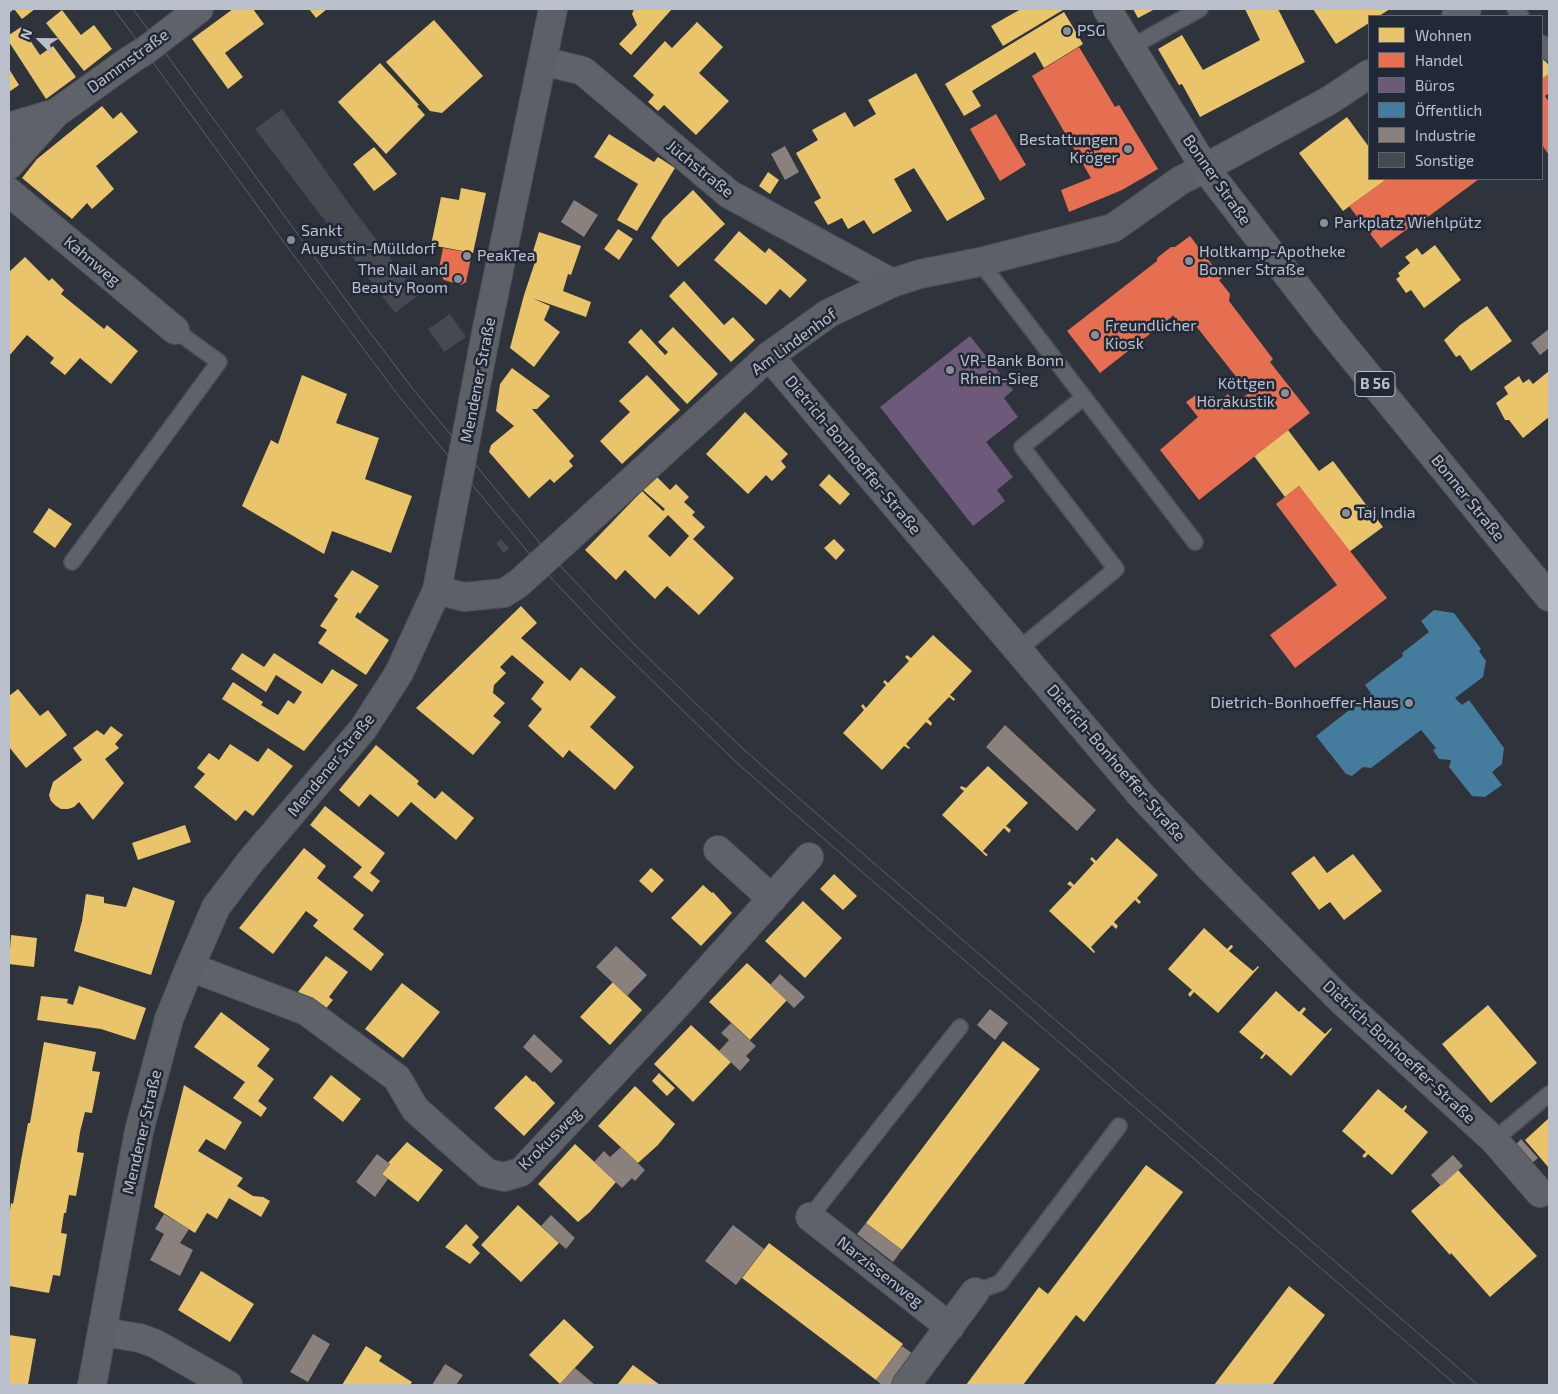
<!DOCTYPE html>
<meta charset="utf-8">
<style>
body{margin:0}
#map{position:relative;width:1558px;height:1394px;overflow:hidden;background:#2f333b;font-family:"Exo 2",sans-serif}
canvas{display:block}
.frame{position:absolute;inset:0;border:10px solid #bac0cb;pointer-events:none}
.legend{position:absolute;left:1368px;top:15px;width:175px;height:165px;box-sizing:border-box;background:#222936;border:1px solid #5f6572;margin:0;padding:6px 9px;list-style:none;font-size:15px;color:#bac0cb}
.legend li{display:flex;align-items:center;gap:10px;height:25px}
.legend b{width:25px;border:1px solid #5f6572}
.north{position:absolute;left:15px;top:15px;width:50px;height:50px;-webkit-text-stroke:4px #222936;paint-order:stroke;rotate:293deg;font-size:14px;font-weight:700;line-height:20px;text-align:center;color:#bac0cb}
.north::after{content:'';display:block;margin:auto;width:18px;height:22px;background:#bac0cb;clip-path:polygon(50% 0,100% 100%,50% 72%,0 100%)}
</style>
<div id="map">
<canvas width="1558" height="1394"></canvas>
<div class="frame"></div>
<ul class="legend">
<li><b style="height:14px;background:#e9c46a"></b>Wohnen</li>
<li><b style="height:14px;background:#e76f51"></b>Handel</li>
<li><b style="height:14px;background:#6d597a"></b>Büros</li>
<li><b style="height:14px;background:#457b9d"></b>Öffentlich</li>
<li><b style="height:14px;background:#8a817c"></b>Industrie</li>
<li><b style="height:14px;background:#464950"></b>Sonstige</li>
</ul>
<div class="north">N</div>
</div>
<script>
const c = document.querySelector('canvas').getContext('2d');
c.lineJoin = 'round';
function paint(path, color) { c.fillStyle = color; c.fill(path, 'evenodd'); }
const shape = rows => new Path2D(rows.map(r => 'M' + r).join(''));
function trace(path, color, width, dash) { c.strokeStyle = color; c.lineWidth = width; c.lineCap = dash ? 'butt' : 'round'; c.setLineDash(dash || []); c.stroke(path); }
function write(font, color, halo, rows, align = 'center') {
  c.font = font + ' "Exo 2",sans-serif'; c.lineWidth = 5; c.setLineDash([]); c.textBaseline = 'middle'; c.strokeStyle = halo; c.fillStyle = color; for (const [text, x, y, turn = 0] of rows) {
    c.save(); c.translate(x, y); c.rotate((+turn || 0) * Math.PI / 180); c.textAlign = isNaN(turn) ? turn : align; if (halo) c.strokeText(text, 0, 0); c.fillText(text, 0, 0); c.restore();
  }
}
const homes = shape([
 [9,9,35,9,22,19,14,9,9,13],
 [233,9,253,9,264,24,225,53,243,77,228,89,192,39],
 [309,9,327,9,316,18],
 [634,9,672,9,631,55,619,44,637,25,632,14],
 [1021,9,1062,9,1063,10,1003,46,991,26],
 [1133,9,1155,9,1138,18],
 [1245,9,1278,9,1305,62,1200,117,1182,84,1179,85,1158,49,1182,35,1203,70,1260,40],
 [1313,9,1390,9,1379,16,1369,16,1369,23,1336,44],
 [62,10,81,35,94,25,112,49,84,71,46,23],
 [1064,12,1083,44,1044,68,1035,52,972,91,981,106,964,116,945,84],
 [434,20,483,76,442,113,430,111,386,62],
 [697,22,723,47,699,73,729,101,696,135,664,105,658,111,648,102,654,95,633,76,665,41,672,48],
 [21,27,40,55,53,46,76,77,46,99,9,42,9,35],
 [1542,56,1549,66,1549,74,1542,79],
 [380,63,419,105,417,106,425,115,386,154,338,102],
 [9,69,19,85,9,92],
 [916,73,985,199,947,221,914,168,894,179,912,211,873,234,864,220,848,229,842,218,828,225,814,202,821,198,796,153,818,140,812,130,845,112,854,127,876,114,868,100],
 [102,106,113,119,121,112,138,132,96,166,114,189,92,209,87,203,72,219,22,178,37,159],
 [1347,117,1369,147,1369,179,1387,179,1343,211,1299,153],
 [609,134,654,162,658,157,675,168,637,231,617,220,638,184,594,157],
 [374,147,397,174,374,191,353,164],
 [768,172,779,180,770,194,759,186],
 [461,188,486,193,473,253,431,245,441,197,459,200],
 [693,190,725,224,678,267,651,238,663,219],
 [618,229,633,239,619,260,604,249],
 [739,231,765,253,769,248,807,280,790,298,780,289,766,305,714,260],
 [539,232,581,246,571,275,568,274,563,291,591,302,586,317,532,298,550,306,544,320,560,332,534,367,510,348,524,295,535,262,530,261],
 [1435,245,1461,280,1424,308,1411,290,1406,293,1396,279,1400,276,1398,273,1410,263,1405,257,1417,248,1422,255],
 [25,257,49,281,52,278,64,290,61,294,104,329,107,325,138,351,111,384,80,358,65,375,50,363,54,358,27,335,9,356,9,272],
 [684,281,724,325,733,317,755,340,731,362,669,296],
 [1487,306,1512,341,1471,371,1460,355,1456,357,1444,340,1460,325],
 [673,327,718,374,687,404,628,342,641,329,665,355,668,352,658,342],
 [512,368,550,396,537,409,532,409,574,456,569,461,573,466,554,483,550,479,529,498,489,452,491,445,514,426,496,411,500,384],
 [1549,371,1549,417,1523,438,1509,420,1505,420,1496,403,1508,394,1504,387,1519,376,1523,383,1529,379,1533,384],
 [302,375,347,394,336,423,379,438,365,479,412,496,391,553,332,531,324,554,242,506,271,440,278,444],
 [647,375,680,410,622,464,600,441,630,412,619,401],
 [745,412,788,454,781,461,786,467,772,481,766,475,748,494,706,454],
 [1288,430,1319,471,1333,461,1383,527,1349,552,1299,486,1285,497,1254,456],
 [829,474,850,494,840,505,819,485],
 [656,476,670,490,676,484,689,497,684,502,695,512,692,515,705,527,693,539,734,578,699,615,667,586,655,599,625,570,616,580,585,550,642,491,663,511,665,509,643,490],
 [668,515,689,536,670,557,648,536],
 [49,508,72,524,55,548,33,532],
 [834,539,845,550,836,560,824,548],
 [352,570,379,586,360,614,358,612,355,617,389,640,366,675,318,643,327,630,320,626,338,599,334,596],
 [521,606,537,623,521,638,570,681,581,667,616,697,590,727,634,767,615,790,569,750,563,758,528,726,542,709,531,699,544,682,512,655,500,667,506,673,494,685,493,693,505,703,493,716,501,722,473,755,416,708],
 [933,635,972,671,950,695,955,699,954,701,949,697,928,719,932,723,931,726,926,722,906,744,910,748,909,749,904,746,882,770,843,733,864,710,861,706,863,704,866,708,886,685,883,682,885,680,888,683,909,661,905,657,907,655,911,658],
 [242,653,264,667,274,653,322,684,332,669,358,685,304,751,222,699,233,682,263,702,261,705,278,715,288,700,294,704,302,692,276,675,266,692,231,669],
 [18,689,40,716,48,710,67,735,26,768,9,747,9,696],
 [111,726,123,735,115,744,119,748,105,759,124,783,93,820,79,802,74,807,68,809,61,809,56,806,51,801,49,795,53,782,82,760,73,748,97,730,104,735],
 [230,744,258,762,268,748,293,766,253,816,245,810,236,821,194,787,205,774,197,768,209,753,219,760],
 [376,745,419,781,417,784,435,799,442,791,474,818,456,840,411,802,398,817,370,794,359,807,339,790],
 [988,766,1028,803,1006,826,1011,830,1009,833,1004,828,983,851,988,855,986,856,942,815,964,791,960,788,961,786,966,788],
 [325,806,385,853,370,873,380,881,372,892,353,877,362,867,310,825],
 [185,825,191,842,138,860,132,843],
 [1117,838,1158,875,1137,898,1141,902,1139,904,1135,900,1114,922,1118,926,1116,929,1112,925,1091,947,1095,952,1094,953,1049,911,1072,887,1067,884,1070,881,1074,885,1094,863,1090,859,1092,857,1096,861],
 [304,848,326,866,317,878,364,915,353,929,384,954,371,971,313,926,318,920,306,911,273,954,239,928],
 [1353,854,1382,891,1344,920,1330,902,1319,910,1291,873,1314,856,1327,873],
 [651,868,664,880,652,893,639,881],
 [834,874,857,896,843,910,820,889],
 [703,885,712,893,713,892,732,913,701,946,671,918],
 [133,887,175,901,151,975,74,951,82,921,86,894,104,897,104,903,126,907],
 [803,901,842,938,805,978,765,941],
 [1204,928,1227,949,1231,945,1232,945,1233,947,1229,951,1253,971,1258,966,1259,967,1218,1013,1194,992,1190,997,1188,994,1192,990,1168,969],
 [11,935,37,938,34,967,9,964],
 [326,956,348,972,329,997,333,1000,324,1011,298,992],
 [747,963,787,1000,750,1040,709,1002],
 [613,982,642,1010,610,1045,580,1017],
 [402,983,440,1012,403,1058,365,1029],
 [79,986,146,1008,135,1040,101,1029,37,1020,41,996,68,999,67,1003,73,1005],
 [1276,991,1299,1012,1304,1007,1306,1009,1302,1014,1325,1034,1331,1028,1332,1029,1291,1076,1266,1054,1262,1059,1260,1058,1264,1053,1239,1032],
 [1488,1005,1537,1063,1491,1103,1442,1044],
 [221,1012,270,1049,257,1066,274,1079,258,1101,267,1108,261,1117,233,1098,245,1082,194,1047],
 [691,1025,731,1062,693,1102,654,1064],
 [1003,1041,1040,1069,902,1250,866,1223],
 [44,1042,96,1052,92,1071,100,1072,92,1113,85,1112,80,1132,77,1152,84,1153,76,1196,69,1195,66,1213,64,1213,61,1233,67,1234,60,1276,53,1275,49,1293,9,1286,9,1218,11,1203,13,1204,28,1123,30,1123],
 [659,1073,675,1088,667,1096,652,1081],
 [331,1075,361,1099,343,1122,313,1098],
 [526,1075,533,1082,534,1081,555,1103,524,1136,494,1108],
 [184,1085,242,1122,225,1150,206,1139,198,1151,243,1178,237,1186,253,1196,263,1197,270,1201,261,1217,229,1198,217,1219,207,1213,195,1233,154,1207],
 [635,1086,675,1124,658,1145,638,1163,598,1126],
 [1378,1089,1402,1109,1406,1105,1407,1107,1404,1111,1428,1132,1392,1175,1368,1154,1365,1158,1362,1156,1366,1152,1342,1131],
 [1549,1118,1549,1168,1525,1140],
 [407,1142,443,1170,418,1202,382,1174,390,1164,388,1163],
 [575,1144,616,1182,590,1212,578,1222,538,1184],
 [1146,1165,1183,1192,1084,1322,1076,1315,1023,1385,966,1385,1039,1287,1048,1294],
 [1458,1170,1537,1256,1490,1297,1451,1253,1450,1255,1411,1211],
 [518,1205,559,1243,521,1282,481,1245],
 [466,1224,479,1237,472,1245,480,1253,470,1264,445,1247],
 [769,1243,903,1344,876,1380,742,1278],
 [201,1271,254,1304,230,1342,178,1310],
 [1289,1286,1325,1315,1272,1385,1214,1385],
 [564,1319,594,1347,560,1384,529,1355],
 [9,1335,36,1339,28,1385,9,1385],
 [366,1346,382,1356,379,1361,412,1382,410,1385,342,1385],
 [633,1365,660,1385,617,1385]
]);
const shops = shape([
 [1079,47,1115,107,1119,105,1158,169,1122,190,1069,212,1061,190,1091,178,1032,76],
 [1549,74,1549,93,1545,96,1549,102,1549,155,1542,145,1542,79],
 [996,114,1026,165,1000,181,970,129],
 [1387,179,1479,179,1421,222,1420,220,1381,248,1349,206],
 [1190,236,1222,278,1219,280,1230,294,1229,301,1273,359,1270,362,1310,413,1199,500,1160,450,1198,417,1186,402,1196,395,1208,409,1228,394,1235,404,1249,393,1196,326,1190,330,1180,329,1174,322,1174,315,1100,373,1067,331,1157,261,1157,258,1171,247,1175,247],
 [443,248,472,253,466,282,461,285,444,280,438,273],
 [1299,486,1387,598,1295,668,1270,635,1337,585,1276,504]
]);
const offices = shape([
 [970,336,1013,390,1004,398,1018,417,986,442,1013,477,997,490,1005,501,973,526,880,407]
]);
const public = shape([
 [1434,610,1454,613,1481,649,1479,651,1486,661,1483,677,1455,698,1462,705,1469,700,1504,748,1502,764,1492,772,1502,785,1485,797,1472,796,1449,767,1451,760,1439,759,1433,750,1436,748,1421,730,1371,768,1363,767,1352,776,1346,774,1316,736,1371,693,1365,685,1403,656,1402,653,1429,632,1421,621]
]);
const industry = shape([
 [785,146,799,172,785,180,771,154],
 [574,200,598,215,584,237,561,222],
 [1549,329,1549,348,1540,355,1531,343],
 [1005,725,1096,810,1077,831,986,747],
 [616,946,647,975,627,996,596,967],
 [780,974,805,997,794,1008,770,985],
 [990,1009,1008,1023,995,1040,977,1025],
 [731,1023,756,1046,746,1056,750,1060,740,1071,719,1051,729,1040,721,1033],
 [534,1034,563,1061,551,1073,523,1047],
 [1521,1139,1538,1158,1530,1165,1514,1147],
 [621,1147,645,1170,635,1181,632,1178,622,1188,594,1162,604,1151,610,1157],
 [377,1154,390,1164,382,1174,388,1179,375,1197,356,1182],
 [1453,1155,1463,1166,1441,1186,1431,1175],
 [164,1214,189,1229,180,1243,193,1250,180,1276,150,1260,164,1234,155,1229],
 [551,1215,575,1238,566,1249,541,1226],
 [866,1223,902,1250,893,1262,857,1234],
 [733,1225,764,1249,736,1285,705,1261],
 [313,1334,330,1344,308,1382,290,1372],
 [902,1346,913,1354,890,1385,882,1385,876,1380],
 [445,1364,463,1375,456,1385,432,1385],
 [575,1368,595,1385,559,1385]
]);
const building = shape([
 [282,109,347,201,418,295,395,313,255,129],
 [450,314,466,337,444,352,428,329],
 [501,539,509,548,504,553,496,544]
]);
const lane = shape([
 [1515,9,1521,16],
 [1542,43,1549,53],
 [1131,47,1200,9],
 [980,262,1195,542],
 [72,562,219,362,175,330],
 [1018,650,1116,569,1022,447,1084,397],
 [1494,1140,1549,1094],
 [810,1217,960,1027],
 [975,1292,1000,1283,1119,1126]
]);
const street = shape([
 [1456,16,1467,9],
 [543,61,583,71,729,194,892,283],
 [9,127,56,113],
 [9,165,56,113,130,60,146,50,199,9],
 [1205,168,1330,100,1369,74],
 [9,192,175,330],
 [769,356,1140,794,1211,869,1342,1001,1494,1140,1540,1193],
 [718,850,772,899],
 [190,967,306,1011,397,1078,415,1109,487,1173,504,1177,521,1172,676,1006,809,857],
 [810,1217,950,1327],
 [102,1332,140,1338,156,1344,228,1385],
 [906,1385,975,1292]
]);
const secondary = shape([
 [437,590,464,597,504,593,518,584,769,356,829,313,892,283,920,274,980,262,1113,228,1181,180,1205,168],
 [92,1385,139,1131,169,1019,190,967,216,907,250,862,363,729,399,673,437,590,487,328,553,9]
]);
const primary = shape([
 [1107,9,1205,168,1328,327,1549,597]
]);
const tram = shape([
 [114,9,286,245,401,399,538,564,601,631,736,762,787,807,1456,1385],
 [133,9,365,326,413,389,549,554,635,645,740,746,802,801,1478,1385]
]);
const markers = [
 [1067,31,5,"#898f99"],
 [1128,149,5,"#898f99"],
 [1324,223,5,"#898f99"],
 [291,240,5,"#898f99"],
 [467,256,5,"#898f99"],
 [1189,261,5,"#898f99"],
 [458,279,5,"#898f99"],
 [1095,335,5,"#898f99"],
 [950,370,5,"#898f99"],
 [1285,393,5,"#898f99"],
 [1346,513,5,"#898f99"],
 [1409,703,5,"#898f99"]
];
const shields = [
 [1375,384,40]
];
const shieldNames = [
 ["B 56",1375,384]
];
const poiNames = [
 ["PSG",1077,31],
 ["Bestattungen",1118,140,"right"],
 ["Kröger",1118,158,"right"],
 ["Parkplatz Wiehlpütz",1334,223],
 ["Sankt",301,231],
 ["Augustin-Mülldorf",301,249],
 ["Holtkamp-Apotheke",1199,252],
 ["Bonner Straße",1199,270],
 ["PeakTea",477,256],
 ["The Nail and",448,270,"right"],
 ["Beauty Room",448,288,"right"],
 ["Freundlicher",1105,326],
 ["Kiosk",1105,344],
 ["VR-Bank Bonn",960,361],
 ["Rhein-Sieg",960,379],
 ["Köttgen",1275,384,"right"],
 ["Hörakustik",1275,402,"right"],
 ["Taj India",1356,513],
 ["Dietrich-Bonhoeffer-Haus",1399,703,"right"]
];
const streetNames = [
 ["Dammstraße",128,61,-36],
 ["Jüchstraße",700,169,39],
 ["Bonner Straße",1217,180,55],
 ["Kahnweg",92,261,40],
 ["Am Lindenhof",794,342,-36],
 ["Mendener Straße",478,380,-79],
 ["Dietrich-Bonhoeffer-Straße",853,455,50],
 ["Bonner Straße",1468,498,51],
 ["Dietrich-Bonhoeffer-Straße",1116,763,49],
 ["Mendener Straße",331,765,-51],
 ["Dietrich-Bonhoeffer-Straße",1399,1052,43],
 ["Mendener Straße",142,1132,-77],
 ["Krokusweg",550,1139,-45],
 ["Narzissenweg",880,1272,38]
];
paint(homes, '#e9c46a');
paint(shops, '#e76f51');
paint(offices, '#6d597a');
paint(public, '#457b9d');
paint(industry, '#8a817c');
paint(building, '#464950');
trace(lane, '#4c5056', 18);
trace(street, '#4c5056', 30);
trace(secondary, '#4c5056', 30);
trace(primary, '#4c5058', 30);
trace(lane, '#5f6269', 15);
trace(street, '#5f6269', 28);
trace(secondary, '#5d6067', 28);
trace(primary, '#60646a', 28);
trace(tram, '#5d6066', 1);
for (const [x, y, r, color] of markers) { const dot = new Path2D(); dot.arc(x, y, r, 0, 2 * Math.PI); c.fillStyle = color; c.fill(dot); trace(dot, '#222936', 2); }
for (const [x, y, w] of shields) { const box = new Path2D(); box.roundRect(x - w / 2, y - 12.5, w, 25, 4); c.fillStyle = '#222936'; c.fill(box); trace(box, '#bac0cb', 1); }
write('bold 15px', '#bac0cb', null, shieldNames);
write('16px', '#bac0cb', '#222936', poiNames, 'left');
write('16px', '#bac0cb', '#222936', streetNames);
</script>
